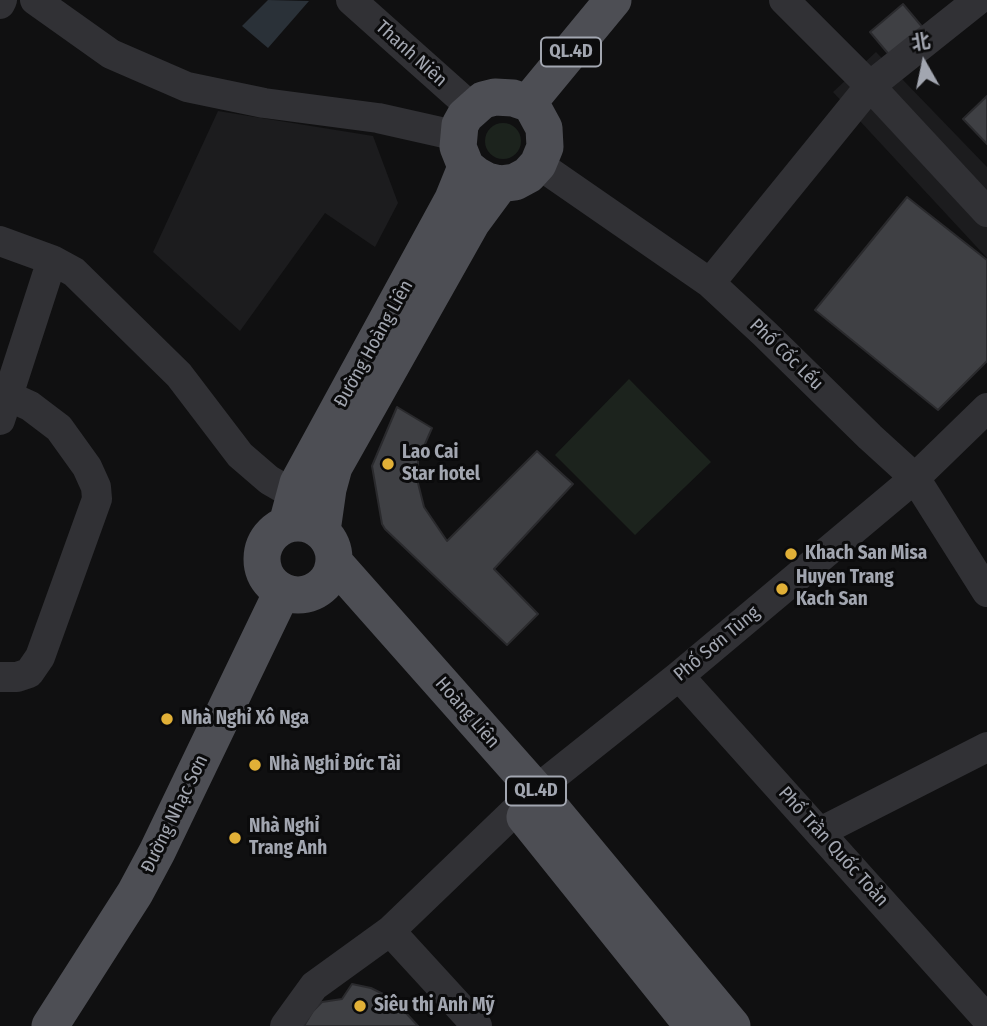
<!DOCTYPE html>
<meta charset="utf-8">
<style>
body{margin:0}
#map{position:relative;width:987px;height:1026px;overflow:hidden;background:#101011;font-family:"Fira Sans Condensed","Noto Sans SC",sans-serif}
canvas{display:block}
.north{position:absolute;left:889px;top:28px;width:70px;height:70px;-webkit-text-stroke:5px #0b0b0c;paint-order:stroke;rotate:351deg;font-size:19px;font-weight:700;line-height:28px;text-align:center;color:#a2a6b0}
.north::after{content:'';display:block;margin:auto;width:24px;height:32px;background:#a2a6b0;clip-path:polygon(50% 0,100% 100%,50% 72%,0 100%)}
</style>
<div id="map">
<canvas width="987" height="1026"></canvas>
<div class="north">北</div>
</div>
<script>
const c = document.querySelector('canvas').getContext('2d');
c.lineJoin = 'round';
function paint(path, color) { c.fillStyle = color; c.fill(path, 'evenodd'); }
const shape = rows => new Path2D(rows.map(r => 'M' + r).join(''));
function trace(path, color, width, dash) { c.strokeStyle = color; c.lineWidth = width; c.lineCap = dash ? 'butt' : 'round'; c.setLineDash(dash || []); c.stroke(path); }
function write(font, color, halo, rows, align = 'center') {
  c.font = font + ' "Fira Sans Condensed",sans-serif'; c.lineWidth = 6; c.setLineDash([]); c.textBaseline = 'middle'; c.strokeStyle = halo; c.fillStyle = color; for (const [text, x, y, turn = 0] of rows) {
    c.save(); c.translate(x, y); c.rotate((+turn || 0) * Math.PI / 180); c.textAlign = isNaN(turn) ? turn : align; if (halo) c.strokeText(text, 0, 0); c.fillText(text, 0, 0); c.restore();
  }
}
const built = shape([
 [876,52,987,167,987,258,833,92],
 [218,111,373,136,398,203,375,247,325,213,240,331,153,252]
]);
const green = shape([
 '485 141a18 18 0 1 1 36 0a18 18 0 1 1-36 0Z',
 [629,379,711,462,635,535,555,455]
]);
const water = shape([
 [268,0,309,1,268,48,242,26]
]);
const building = shape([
 [903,4,924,29,891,57,870,32,903,4],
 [987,96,987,144,963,119,987,96],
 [907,197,987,260,987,361,938,410,815,310,907,197],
 [397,407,432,428,418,460,418,483,424,507,447,541,537,451,573,484,494,569,538,614,507,645,385,529,382,524,372,466,397,407],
 [352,984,371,988,383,994,387,1002,401,999,406,1013,418,1026,304,1026,313,1011,322,1002,342,999,352,984]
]);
const minor = shape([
 [35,0,111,54,187,87,264,103,378,118,458,136],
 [351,0,472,108],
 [784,0,870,86,987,212],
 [0,4,2,0],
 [538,164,710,283,765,334,870,437,915,478,987,592],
 [0,241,52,260,74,272,179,375,240,455,269,480,295,495],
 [710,283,870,86,978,0],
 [0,420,52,260],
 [679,676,987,1019],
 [0,677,17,677,29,673,40,657,97,499,96,487,87,467,59,428,30,406,8,396],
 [536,790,679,676,915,478,987,408],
 [820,832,987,747],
 [390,931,477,1026],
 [285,1026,314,986,390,931,518,808]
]);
const major = shape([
 [495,97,513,98,528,103,532,106,544,128,545,147,538,164,528,175,515,182,500,184,487,181,476,175,466,167,458,147,460,125,465,116,483,100,495,97],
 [528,103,613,0],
 '262 559a36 36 0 1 1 72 0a36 36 0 1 1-72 0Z',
 [287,524,298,483,453,199,466,167],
 [322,531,328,489,334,467,472,222,500,184],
 [334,562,536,790,732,1026],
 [525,817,693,1026],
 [50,1026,135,893,157,852,282,592]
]);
const markers = [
 [388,464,7,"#e1b037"],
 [791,554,7,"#e1b037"],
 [782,589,7,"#e1b037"],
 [167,719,7,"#e1b037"],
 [255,765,7,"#e1b037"],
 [235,838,7,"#e1b037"],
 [360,1006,7,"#e1b037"]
];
const shields = [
 [571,52,60],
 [536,791,60]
];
const shieldNames = [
 ["QL.4D",571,52],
 ["QL.4D",536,791]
];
const streetNames = [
 ["Thanh Niên",411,54,42],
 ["Đường Hoàng Liên",374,344,-61],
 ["Phố Cốc Lếu",786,355,44],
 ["Phố Sơn Tùng",717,644,-40],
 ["Hoàng Liên",467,713,49],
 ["Đường Nhạc Sơn",175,814,-64],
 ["Phố Trần Quốc Toản",833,847,48]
];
const poiNames = [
 ["Lao Cai",402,453],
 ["Star hotel",402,475],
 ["Khach San Misa",805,554],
 ["Huyen Trang",796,578],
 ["Kach San",796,600],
 ["Nhà Nghỉ Xô Nga",181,719],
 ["Nhà Nghỉ Đức Tài",269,765],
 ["Nhà Nghỉ",249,827],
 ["Trang Anh",249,849],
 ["Siêu thị Anh Mỹ",374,1006]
];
paint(built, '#1c1c1e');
paint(green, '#1c231d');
paint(water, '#2a3138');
paint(building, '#3f4044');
trace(building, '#2a2a2d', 2);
trace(minor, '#313135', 30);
trace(major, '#4d4e54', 37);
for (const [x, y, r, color] of markers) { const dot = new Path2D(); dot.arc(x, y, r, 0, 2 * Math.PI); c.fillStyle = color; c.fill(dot); trace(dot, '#0b0b0c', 2.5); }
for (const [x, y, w] of shields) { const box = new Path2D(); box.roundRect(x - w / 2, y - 14.5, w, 29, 5); c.fillStyle = '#0b0b0c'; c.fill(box); trace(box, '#a2a6b0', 2); }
write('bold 18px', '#a2a6b0', null, shieldNames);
write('19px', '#a2a6b0', '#0b0b0c', streetNames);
write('bold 19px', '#a2a6b0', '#0b0b0c', poiNames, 'left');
</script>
